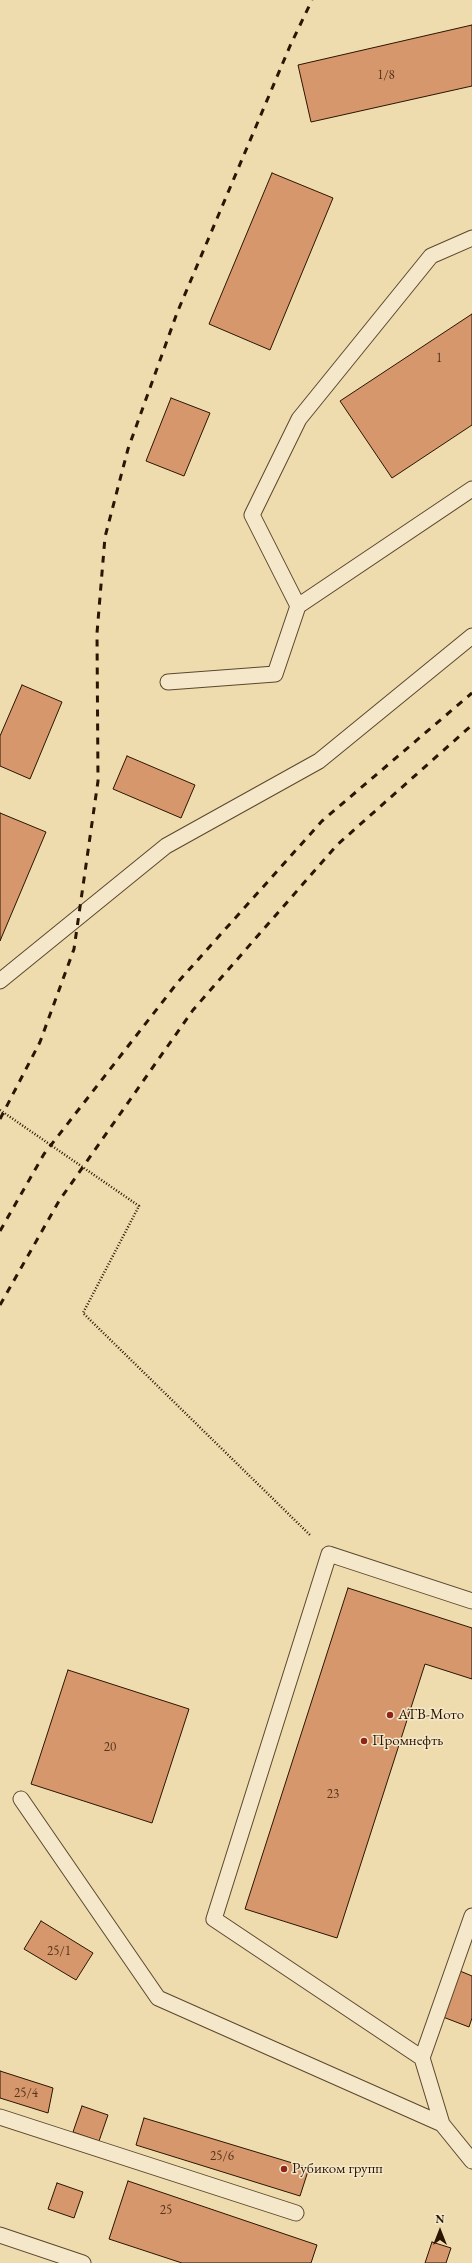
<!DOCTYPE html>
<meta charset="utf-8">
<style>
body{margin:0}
#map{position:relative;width:472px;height:2263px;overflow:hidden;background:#efdcae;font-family:"EB Garamond",serif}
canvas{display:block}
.north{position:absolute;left:420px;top:2211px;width:40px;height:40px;-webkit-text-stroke:3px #f5e8ca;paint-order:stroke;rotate:0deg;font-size:11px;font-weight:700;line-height:16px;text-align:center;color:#2a1500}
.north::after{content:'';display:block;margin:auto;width:14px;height:18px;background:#2a1500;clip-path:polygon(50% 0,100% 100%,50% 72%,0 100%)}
</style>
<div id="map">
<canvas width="472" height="2263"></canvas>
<div class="north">N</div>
</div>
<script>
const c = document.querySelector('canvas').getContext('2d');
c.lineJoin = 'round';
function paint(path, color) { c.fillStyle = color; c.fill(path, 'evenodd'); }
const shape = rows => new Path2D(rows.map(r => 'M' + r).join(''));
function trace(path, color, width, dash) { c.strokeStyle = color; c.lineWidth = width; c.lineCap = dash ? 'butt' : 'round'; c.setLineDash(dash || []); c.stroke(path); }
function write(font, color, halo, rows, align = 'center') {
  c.font = font + ' "EB Garamond",serif'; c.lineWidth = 3; c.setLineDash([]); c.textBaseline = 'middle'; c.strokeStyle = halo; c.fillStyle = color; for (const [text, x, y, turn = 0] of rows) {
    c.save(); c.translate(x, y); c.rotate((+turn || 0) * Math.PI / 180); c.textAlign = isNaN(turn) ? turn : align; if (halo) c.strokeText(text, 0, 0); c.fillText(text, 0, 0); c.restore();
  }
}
const building = shape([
 [472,25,472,86,311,122,298,65,472,25],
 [272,173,333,198,270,350,209,324,272,173],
 [472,314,472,425,392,478,340,401,472,314],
 [171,398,210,413,184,476,146,461,171,398],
 [22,685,62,702,30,779,0,766,0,736,22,685],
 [127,756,195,785,181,818,113,789,127,756],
 [0,813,46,832,0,941,0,813],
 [348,1588,472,1628,472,1679,425,1664,337,1938,245,1909,348,1588],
 [68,1670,189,1709,152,1823,31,1784,68,1670],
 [41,1921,93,1953,76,1980,24,1949,41,1921],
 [460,1971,472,1976,472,2018,469,2027,443,2017,460,1971],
 [0,2071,53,2088,48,2113,0,2098,0,2071],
 [82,2106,108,2115,99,2141,73,2132,82,2106],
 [144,2118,309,2168,300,2196,136,2145,144,2118],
 [128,2181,317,2245,311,2263,182,2263,109,2239,128,2181],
 [57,2183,83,2192,74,2218,48,2209,57,2183],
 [432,2242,451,2248,446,2263,425,2263,432,2242]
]);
const path = shape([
 [0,1110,139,1206,83,1313,311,1536]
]);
const service = shape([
 [298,606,472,489],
 [168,682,275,674,298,606,252,515,299,419,431,256,472,238],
 [0,981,166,846,319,761,472,636],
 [21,1799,158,1998,442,2124],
 [472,1916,422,2058,442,2124,472,2161],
 [422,2058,214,1919,329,1554,472,1601],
 [0,2117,296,2213],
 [0,2235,83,2263]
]);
const rail = shape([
 [0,1119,40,1042,74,949,98,781,97,633,105,537,128,449,177,313,290,46,312,0],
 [0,1231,44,1154,178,982,322,821,472,693],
 [0,1305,59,1201,193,1010,337,845,472,725]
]);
const markers = [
 [390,1715,4,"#8f2418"],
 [364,1741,4,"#8f2418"],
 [284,2169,4,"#8f2418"]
];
const numberNames = [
 ["1/8",386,75],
 ["1",439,358],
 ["20",110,1747],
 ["23",333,1794],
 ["25/1",59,1951],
 ["25/4",26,2093],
 ["25/6",222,2156],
 ["25",166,2210]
];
const poiNames = [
 ["АТВ-Мото",398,1715],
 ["Промнефть",372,1741],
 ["Рубиком групп",292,2169]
];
paint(building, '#d7976c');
trace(building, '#2a1500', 1);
trace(service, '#5b472c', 17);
trace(path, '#2a1500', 2.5, [1, 2]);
trace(service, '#f5e8ca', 15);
trace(rail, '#2a1500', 3, [7, 7]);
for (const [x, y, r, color] of markers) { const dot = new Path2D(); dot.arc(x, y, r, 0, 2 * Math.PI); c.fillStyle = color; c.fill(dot); trace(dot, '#f5e8ca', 1.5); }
write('13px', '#55361b', null, numberNames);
write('15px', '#2a1500', '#f5e8ca', poiNames, 'left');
</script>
